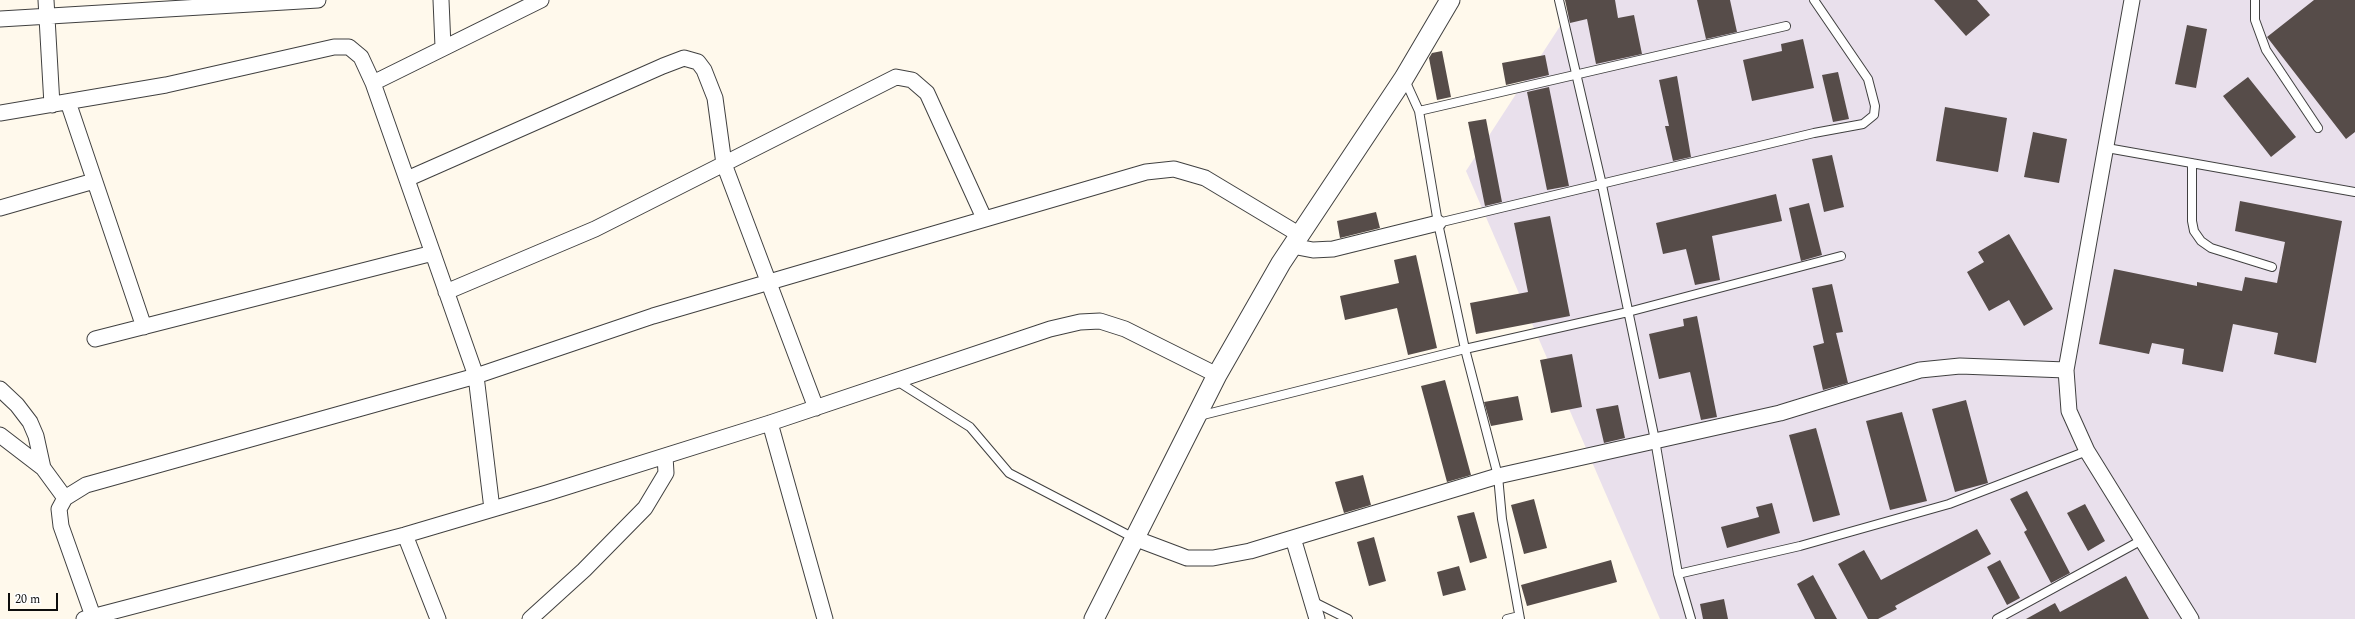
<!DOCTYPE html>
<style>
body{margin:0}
#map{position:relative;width:2355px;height:619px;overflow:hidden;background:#fff9ec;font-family:Spectral,serif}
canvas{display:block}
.scale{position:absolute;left:8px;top:593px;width:50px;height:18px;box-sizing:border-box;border:2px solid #0d0d0d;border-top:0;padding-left:5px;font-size:12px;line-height:14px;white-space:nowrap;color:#0d0d0d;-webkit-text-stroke:3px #fff;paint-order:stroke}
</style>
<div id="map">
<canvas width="2355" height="619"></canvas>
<div class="scale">20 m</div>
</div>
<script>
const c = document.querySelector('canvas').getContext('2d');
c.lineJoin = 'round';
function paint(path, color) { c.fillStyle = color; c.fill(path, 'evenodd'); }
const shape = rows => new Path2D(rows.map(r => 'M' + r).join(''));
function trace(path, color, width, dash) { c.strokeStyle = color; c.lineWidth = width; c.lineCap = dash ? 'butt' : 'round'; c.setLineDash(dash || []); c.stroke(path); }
const industrial = shape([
 [1577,0,2355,0,2355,619,1660,619,1466,171]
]);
const building = shape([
 [1565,0,1615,0,1618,18,1634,15,1642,54,1596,64,1587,19,1570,23],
 [1697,0,1730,0,1737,32,1706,39],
 [1934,0,1977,0,1990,15,1966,36],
 [2314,0,2355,0,2355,132,2346,139,2267,37],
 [2187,25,2207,29,2196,88,2175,84],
 [1803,39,1814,88,1752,101,1743,60,1782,51,1781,44],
 [1442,51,1451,97,1437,100,1429,58,1432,53],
 [1545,55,1549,75,1506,85,1502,63],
 [1838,72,1849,119,1833,122,1822,75],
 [1677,76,1691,157,1673,161,1665,126,1669,126,1659,80],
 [2248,77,2296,137,2271,157,2223,96],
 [1549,87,1569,186,1547,190,1527,92],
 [1945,107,2007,118,1998,172,1936,161],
 [1486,119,1502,202,1485,206,1468,122],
 [2033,132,2067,139,2059,183,2024,177],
 [1832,155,1844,207,1824,212,1812,159],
 [1776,194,1782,221,1712,236,1720,280,1695,285,1686,249,1663,254,1656,223],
 [2240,201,2342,221,2316,363,2274,354,2278,333,2233,324,2223,372,2182,364,2184,349,2152,343,2149,354,2099,344,2114,269,2197,286,2197,282,2242,291,2245,277,2277,283,2285,242,2235,231],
 [1809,203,1822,255,1801,261,1789,208],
 [1376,212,1380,228,1340,238,1337,221],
 [1550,216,1570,316,1476,334,1470,303,1528,292,1514,223],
 [2009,234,2053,309,2024,326,2009,300,1989,311,1967,272,1984,262,1978,252],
 [1416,255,1437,348,1408,355,1397,308,1345,320,1340,296,1399,283,1394,260],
 [1832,284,1843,332,1836,333,1848,383,1823,390,1813,346,1824,343,1812,288],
 [1697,316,1717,417,1701,420,1690,372,1659,379,1649,334,1684,326,1683,319],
 [1572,354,1582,407,1551,413,1540,360],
 [1445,380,1471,475,1447,482,1421,386],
 [1518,396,1523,420,1491,426,1484,402],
 [1966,400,1988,483,1955,492,1932,409],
 [1618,405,1625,438,1604,443,1596,409],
 [1902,412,1927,501,1890,510,1866,421],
 [1816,428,1840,515,1813,522,1789,435],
 [1363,475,1371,505,1344,513,1335,482],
 [2027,491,2070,573,2051,583,2024,532,2027,530,2010,499],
 [1534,499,1547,548,1524,554,1511,505],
 [1772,503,1780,533,1727,548,1721,527,1759,517,1756,507],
 [2085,504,2105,541,2088,551,2067,513],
 [1474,512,1487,558,1470,563,1457,516],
 [1977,529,1991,554,1895,606,1897,609,1878,619,1868,619,1838,564,1864,550,1881,580],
 [1374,537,1386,581,1369,586,1357,542],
 [1611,560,1617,582,1527,606,1521,585],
 [2000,560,2020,598,2007,605,1987,567],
 [1459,566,1466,590,1443,596,1437,572],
 [1813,575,1837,619,1815,619,1797,584],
 [2126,576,2149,619,2026,619,2055,603,2060,612],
 [1724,599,1728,619,1703,619,1700,604]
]);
const service = shape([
 [1559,0,1602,185,1655,440,1678,574,1691,619],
 [2255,0,2255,20,2266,50,2318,128],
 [1404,78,1419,111,1438,223,1465,349,1498,476,1502,519,1520,619],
 [1419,111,1786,26],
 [2107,148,2355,192],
 [2192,163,2192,221,2194,231,2201,241,2211,248,2272,267],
 [1438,223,1814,133,1863,124,1874,115,1875,106,1868,79,1814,0],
 [897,381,970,427,1009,473,1134,538],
 [1199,416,1465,349,1628,312,1841,256],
 [1678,574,1800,546,1949,504,2087,451],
 [1312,601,1348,619],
 [1507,619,1519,616],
 [1997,619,2142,540]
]);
const minor = shape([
 [46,0,52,105],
 [441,0,443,47],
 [2132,0,2066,370,2069,411,2087,451,2191,619],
 [0,19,318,0],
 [373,83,541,0],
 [68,102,144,327],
 [0,113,166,85,334,47,349,47,361,57,373,83,476,376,492,509],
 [407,179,663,66,684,58,698,62,704,70,715,98,724,164,816,408],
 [0,208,94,181],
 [1292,246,1313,250,1333,249,1438,223],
 [446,292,595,229,896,77,912,80,927,93,984,218],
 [95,339,433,253],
 [0,389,17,405,30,422,36,436,43,468],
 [770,423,825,619],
 [0,435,43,468,65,498],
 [405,535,438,619],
 [1134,538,1187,558,1213,558,1250,551,1498,476,1780,413,1920,370,1960,366,2066,370],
 [1293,538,1317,619],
 [84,619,405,535,547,493,770,423,1050,329,1080,322,1100,321,1125,329,1217,375],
 [94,619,61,526,59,509,65,498,86,485,476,376,653,316,1146,172,1174,169,1205,178,1300,235],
 [530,619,584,570,645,508,666,473,665,456]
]);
const tertiary = shape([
 [1094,619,1217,375,1281,263,1404,78,1450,0]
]);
paint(industrial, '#e9e0ec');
paint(building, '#564c49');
trace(service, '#404040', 10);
trace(minor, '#404040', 17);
trace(tertiary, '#404040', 21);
trace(service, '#fff', 8);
trace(minor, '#fff', 15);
trace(tertiary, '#fff', 19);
</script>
